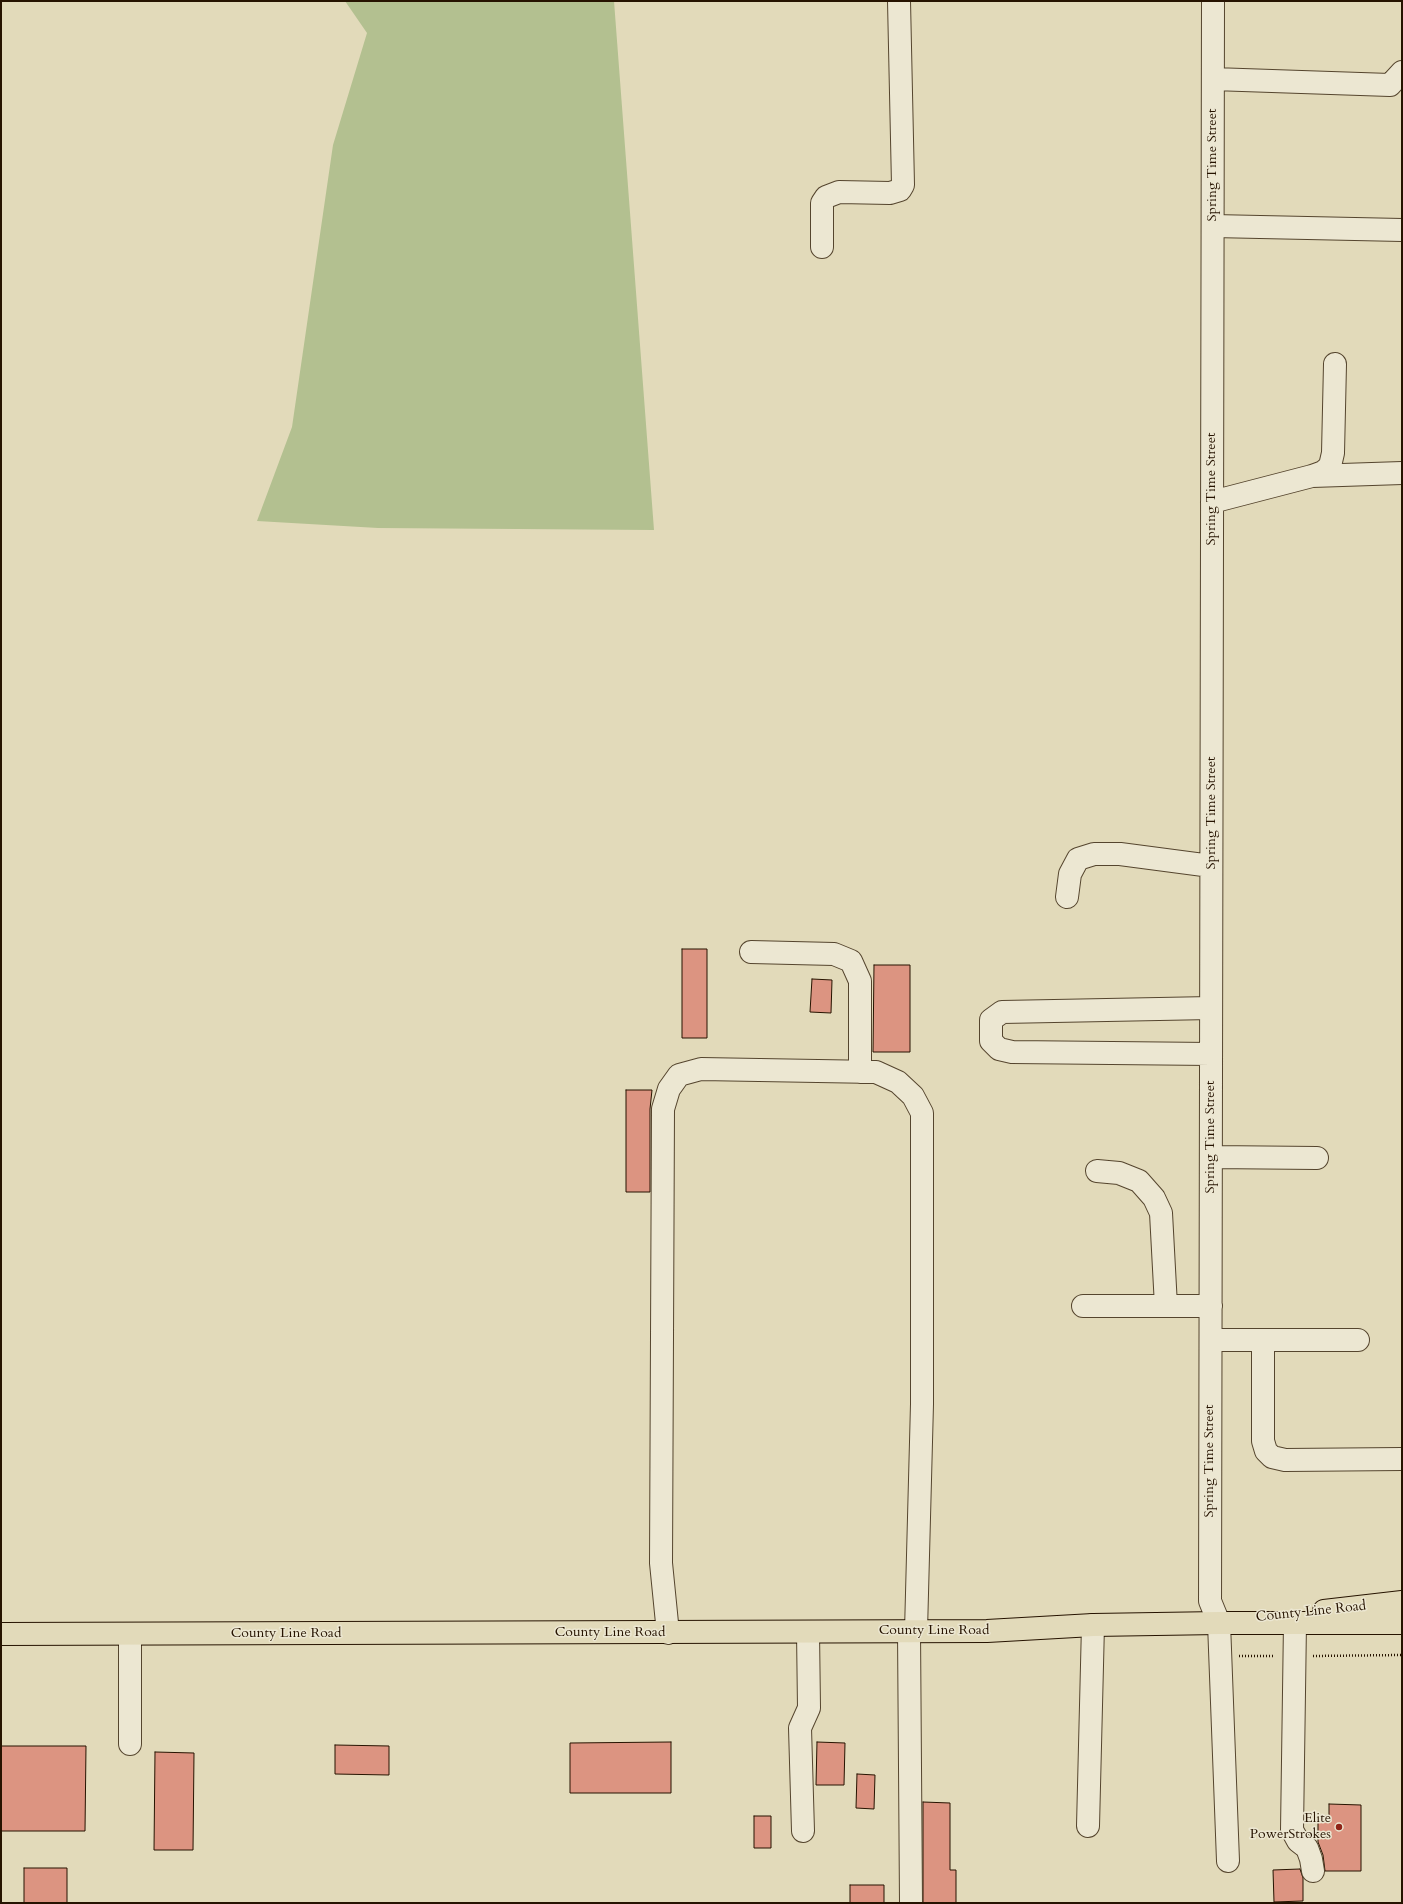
<!DOCTYPE html>
<style>
body{margin:0}
#map{position:relative;width:1403px;height:1904px;overflow:hidden;background:#e2daba;font-family:Cardo,serif}
canvas{display:block}
.frame{position:absolute;inset:0;border:2px solid #261300;pointer-events:none}
</style>
<div id="map">
<canvas width="1403" height="1904"></canvas>
<div class="frame"></div>
</div>
<script>
const c = document.querySelector('canvas').getContext('2d');
c.lineJoin = 'round';
function paint(path, color) { c.fillStyle = color; c.fill(path, 'evenodd'); }
const shape = rows => new Path2D(rows.map(r => 'M' + r).join(''));
function trace(path, color, width, dash) { c.strokeStyle = color; c.lineWidth = width; c.lineCap = dash ? 'butt' : 'round'; c.setLineDash(dash || []); c.stroke(path); }
function write(font, color, halo, rows, align = 'center') {
  c.font = font + ' Cardo,serif'; c.lineWidth = 3; c.setLineDash([]); c.textBaseline = 'middle'; c.strokeStyle = halo; c.fillStyle = color; for (const [text, x, y, turn = 0] of rows) {
    c.save(); c.translate(x, y); c.rotate((+turn || 0) * Math.PI / 180); c.textAlign = isNaN(turn) ? turn : align; if (halo) c.strokeText(text, 0, 0); c.fillText(text, 0, 0); c.restore();
  }
}
const green = shape([
 [345,1,614,1,654,530,378,528,257,521,292,427,333,145,367,33]
]);
const building = shape([
 [682,949,707,949,707,1038,682,1038,682,949],
 [874,965,910,965,910,1052,873,1052,874,965],
 [812,979,832,980,831,1013,810,1012,812,979],
 [626,1090,652,1090,650,1109,650,1192,626,1192,626,1090],
 [671,1742,671,1793,570,1793,570,1743,671,1742],
 [817,1742,845,1743,844,1785,816,1785,817,1742],
 [335,1745,389,1746,389,1775,335,1774,335,1745],
 [1,1746,86,1746,85,1831,1,1831,1,1746],
 [155,1752,194,1753,193,1850,154,1850,155,1752],
 [857,1774,875,1775,874,1809,856,1808,857,1774],
 [923,1802,950,1803,950,1870,956,1870,956,1903,923,1903,923,1802],
 [1329,1804,1361,1805,1361,1871,1325,1871,1323,1855,1318,1842,1318,1816,1329,1816,1329,1804],
 [754,1816,771,1816,771,1848,754,1848,754,1816],
 [24,1868,67,1868,67,1903,24,1903,24,1868],
 [1300,1869,1303,1878,1303,1901,1274,1902,1273,1870,1300,1869],
 [850,1885,884,1885,884,1903,850,1903,850,1885]
]);
const path = shape([
 [1239,1656,1274,1656],
 [1313,1656,1402,1655]
]);
const minor = shape([
 [1213,1,1210,1601,1219,1623,1228,1861],
 [1213,79,1390,85,1402,72],
 [1213,226,1402,230],
 [822,247,822,203,826,197,839,192,890,193,900,190,903,185,899,1],
 [1312,476,1402,473],
 [1212,502,1312,476,1323,472,1330,466,1333,453,1335,364],
 [1067,897,1070,874,1078,859,1094,854,1120,854,1211,866],
 [751,952,834,954,851,961,860,981,860,1072],
 [1211,1008,1002,1012,991,1020,991,1041,999,1049,1012,1052,1211,1054],
 [1211,1157,1317,1158],
 [1097,1171,1119,1173,1139,1181,1154,1198,1161,1213,1166,1306],
 [1083,1306,1211,1306],
 [1211,1340,1358,1340],
 [1263,1340,1263,1441,1266,1451,1272,1457,1285,1460,1402,1459],
 [1295,1623,1292,1830,1298,1841,1307,1848,1311,1859,1313,1871],
 [909,1631,911,1903],
 [668,1633,661,1563,663,1109,669,1089,679,1075,701,1069,876,1072,898,1082,913,1096,922,1113,922,1404,916,1631],
 [130,1634,130,1744],
 [1088,1826,1093,1625],
 [803,1831,800,1728,809,1708,808,1632]
]);
const major = shape([
 [1324,1611,1402,1602],
 [1,1634,987,1631,1093,1625,1219,1623,1402,1623]
]);
const markers = [
 [1339,1827,4,"#8f2418"]
];
const streetNames = [
 ["Spring Time Street",1213,165,-90],
 ["Spring Time Street",1212,489,-90],
 ["Spring Time Street",1212,813,-90],
 ["Spring Time Street",1211,1137,-90],
 ["Spring Time Street",1210,1461,-90],
 ["County Line Road",1311,1612,-6],
 ["County Line Road",934,1631],
 ["County Line Road",610,1633],
 ["County Line Road",286,1634]
];
const poiNames = [
 ["Elite",1331,1819],
 ["PowerStrokes",1331,1835]
];
paint(green, '#b3c090');
paint(building, '#dc9481');
trace(building, '#261300', 1);
trace(minor, '#55452e', 24);
trace(major, '#261300', 24);
trace(path, '#261300', 2.5, [1, 2]);
trace(minor, '#ece7d2', 22);
trace(major, '#e2daba', 22);
for (const [x, y, r, color] of markers) { const dot = new Path2D(); dot.arc(x, y, r, 0, 2 * Math.PI); c.fillStyle = color; c.fill(dot); trace(dot, '#ece7d2', 1.5); }
write('14px', '#261300', '#ece7d2', streetNames);
write('14px', '#261300', '#ece7d2', poiNames, 'right');
</script>
